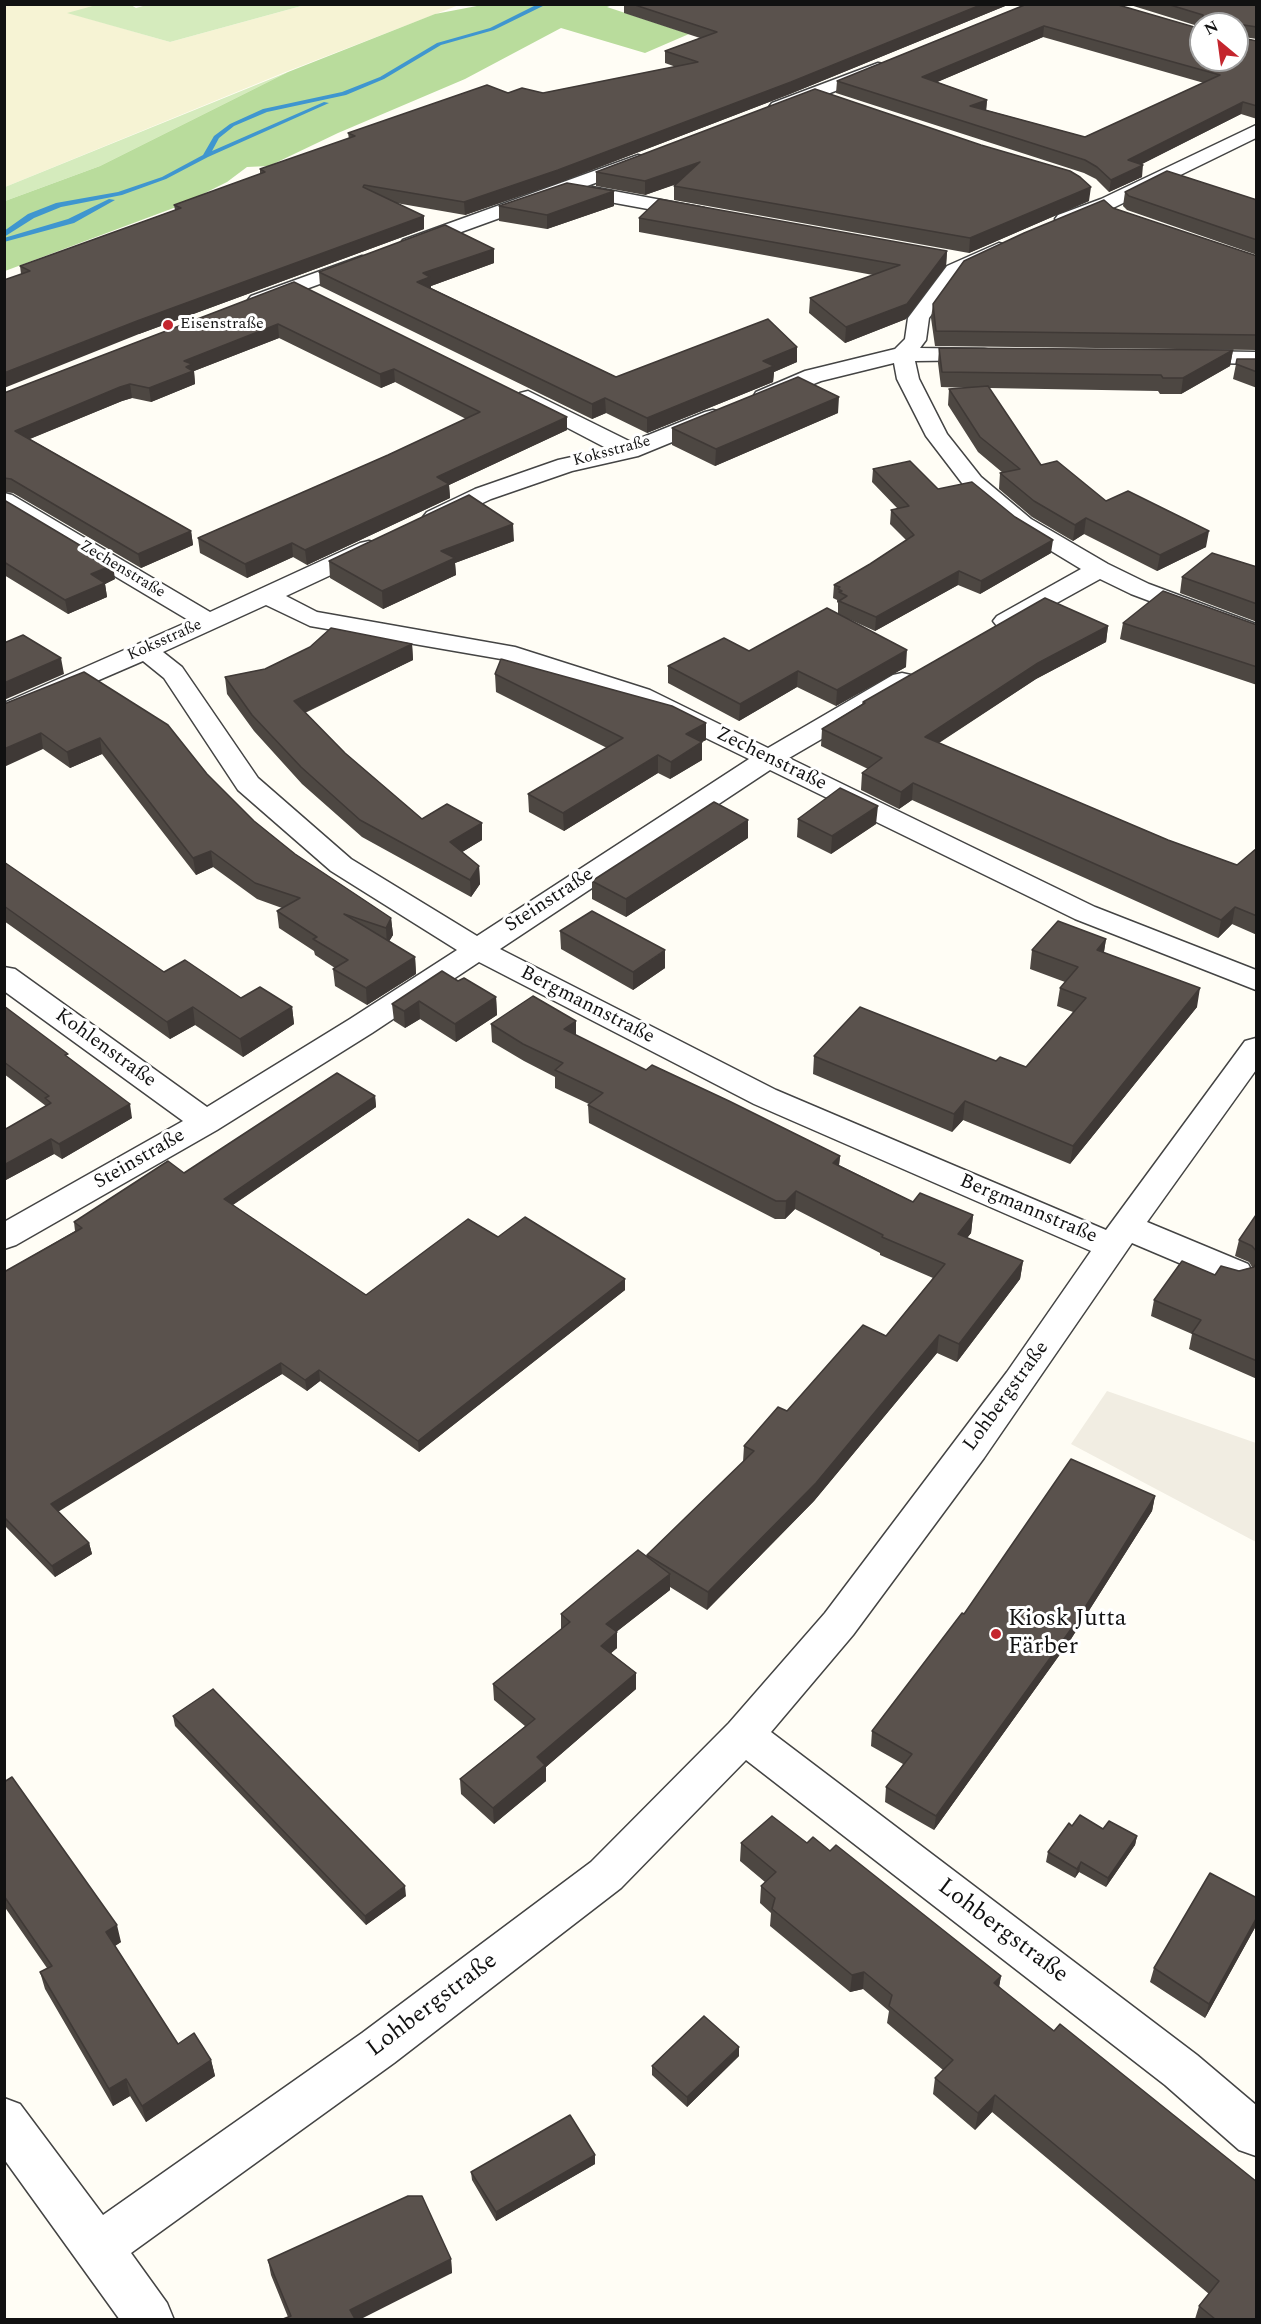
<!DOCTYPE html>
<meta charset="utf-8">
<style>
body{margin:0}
#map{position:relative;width:1261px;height:2324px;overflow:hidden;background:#fffdf5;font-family:Spectral,serif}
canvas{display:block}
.frame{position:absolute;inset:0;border:6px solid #111;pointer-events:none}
.north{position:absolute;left:1189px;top:12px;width:60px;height:60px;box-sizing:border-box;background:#fff;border:2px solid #a0a0a0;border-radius:50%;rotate:331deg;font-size:16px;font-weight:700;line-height:24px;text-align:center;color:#111}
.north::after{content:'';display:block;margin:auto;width:21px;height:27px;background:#c4262e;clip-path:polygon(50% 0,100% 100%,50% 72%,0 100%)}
</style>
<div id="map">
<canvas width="1261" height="2324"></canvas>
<div class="frame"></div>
<div class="north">N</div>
</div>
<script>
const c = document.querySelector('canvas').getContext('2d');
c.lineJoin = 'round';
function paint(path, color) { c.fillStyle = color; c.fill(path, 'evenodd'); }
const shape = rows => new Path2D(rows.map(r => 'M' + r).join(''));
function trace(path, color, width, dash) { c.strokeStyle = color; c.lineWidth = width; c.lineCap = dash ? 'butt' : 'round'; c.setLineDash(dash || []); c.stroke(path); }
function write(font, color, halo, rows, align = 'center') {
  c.font = font + ' Spectral,serif'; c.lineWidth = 6; c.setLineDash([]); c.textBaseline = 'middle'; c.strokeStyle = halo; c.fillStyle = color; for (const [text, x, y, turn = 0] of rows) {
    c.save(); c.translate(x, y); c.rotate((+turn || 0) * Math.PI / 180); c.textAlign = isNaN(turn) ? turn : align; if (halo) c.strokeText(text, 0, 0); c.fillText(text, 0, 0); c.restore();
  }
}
const farmland = shape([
 [5,5,100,5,69,13,170,42,305,5,459,5,283,73,5,187]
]);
const green = shape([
 [100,4,131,5,136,8,150,4,305,5,170,42,67,13],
 [288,72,100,166,5,201,5,187]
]);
const forest = shape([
 [482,5,613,5,607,7,689,34,645,53,561,28,465,79,338,133,269,166,247,167,227,182,179,206,5,271,5,201,100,166,288,72,435,14]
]);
const plaza = shape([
 [1107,1391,1256,1443,1256,1542,1071,1444]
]);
const stream = shape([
 [538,4,547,4,494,30,441,45,384,79,346,95,267,112,234,126,219,138,212,151,324,102,329,103,208,157,166,179,122,195,61,207,34,218,4,237,4,231,28,214,56,203,118,192,162,177,203,155,214,136,230,124,263,109,342,92,380,77,437,43,490,28,538,4],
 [109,199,115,200,74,223,4,242,4,238,68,219,109,199]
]);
const minor = shape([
 [878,63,884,64,887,68,884,72,784,111,778,112,772,111,769,107,772,103,878,63],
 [1256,125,1256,138,1115,207,1065,225,1058,223,1055,219,1058,215,1101,199,1256,125],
 [638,155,645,157,647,161,645,165,587,186,704,208,707,212,704,216,697,218,566,194,417,248,403,248,400,244,403,240,638,155],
 [999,243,1006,245,1009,249,1006,253,961,274,929,318,926,340,920,348,984,349,992,350,995,355,992,360,915,361,919,379,947,434,981,477,1031,519,1108,564,1149,584,1256,624,1256,641,1131,594,1100,579,1015,626,1006,629,997,626,993,621,997,616,1081,569,1015,529,965,487,926,436,897,379,894,363,821,381,764,404,756,402,753,397,756,392,805,371,895,349,905,339,908,318,947,266,999,243],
 [362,256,369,258,372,262,369,266,265,304,258,306,251,304,248,300,251,296,362,256],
 [1186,351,1256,352,1256,364,1178,362,1175,357,1178,352,1186,351],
 [528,391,631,442,705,412,713,410,721,412,724,417,721,422,638,456,572,471,491,499,443,522,435,524,427,522,423,517,427,512,475,489,558,460,608,449,520,403,517,398,520,393,528,391],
 [4,493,12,495,210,612,360,543,369,541,378,543,381,548,378,553,286,596,317,612,515,647,650,690,768,748,893,675,902,673,911,675,915,681,911,687,789,758,1095,907,1256,970,1256,990,1075,919,770,770,500,949,776,1090,1106,1230,1245,1041,1256,1038,1256,1070,1147,1222,1248,1264,1253,1273,1248,1282,1236,1285,1224,1282,1132,1243,984,1458,853,1635,771,1732,1197,2055,1256,2105,1256,2156,1239,2150,1165,2085,746,1760,621,1888,394,2063,131,2253,167,2303,174,2320,120,2320,4,2159,4,2098,20,2104,103,2215,362,2033,591,1862,729,1723,825,1613,1007,1372,1091,1251,754,1104,479,962,372,1033,217,1130,16,1245,4,1249,4,1222,183,1121,4,991,4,967,15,969,207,1107,350,1019,457,950,331,871,238,790,164,678,143,661,4,721,4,703,190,621,4,510,4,493],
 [266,605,310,626,501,659,632,702,749,759,477,936,351,859,258,778,182,667,163,652,266,605]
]);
const wall = shape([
 [624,4,1010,4,790,94,558,183,465,215,396,203,424,229,139,334,21,274,20,266,175,210,174,205,260,174,260,169,349,139,348,133,508,93,543,93,676,67,665,63,665,51,700,38,624,13],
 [1027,4,1201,29,1257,41,1257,119,1241,114,1142,164,1142,177,1109,192,1096,179,1084,173,836,93,837,81],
 [1043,37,1204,83,1085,137,986,110,987,100,937,82],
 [1127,4,1252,4,1257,6,1257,39,1237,36,1237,24,1201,24,1201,27],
 [596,172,1089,201,969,253,674,200,674,186,676,184,645,195,596,186],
 [1125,192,1257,200,1257,255,1127,210,1123,206],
 [499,206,614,206,547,229,499,221],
 [1113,208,1257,256,1257,350,935,346,931,318,933,304],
 [639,218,947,251,946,266,906,319,845,343,809,313,810,298,873,275,639,232],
 [494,249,494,263,431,286,431,288,616,377,797,347,797,362,774,372,773,382,647,433,606,413,592,419,320,286,319,272],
 [294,282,567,430,449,485,450,498,307,565,293,557,247,578,200,553,198,538,388,455,466,419,395,382,381,388,279,338,194,371,195,384,151,402,132,398,122,401,30,439,191,531,193,545,141,568,13,493,4,492,4,393],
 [939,348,1233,350,1230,366,1181,394,1160,394,1158,391,989,388,1041,465,1106,501,1206,547,1157,571,1084,534,1073,541,1032,517,999,489,1000,473,1003,473,978,452,948,405,949,389,970,388,941,387,938,363],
 [1237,359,1257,359,1257,388,1233,379],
 [838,413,715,466,672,445,672,428],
 [873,469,938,489,1051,553,980,594,958,585,875,631,844,617,906,667,836,706,797,687,739,721,668,683,668,666,749,651,838,614,838,603,837,602,837,600,833,598,834,585,870,564,906,540,890,524,891,510,898,509,872,482],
 [4,500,115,579,105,584,107,597,68,614,4,575],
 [514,541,455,563,456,575,383,609,330,578,329,561],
 [1257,567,1257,622,1180,593,1182,577],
 [1123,623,1257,625,1257,685,1120,639],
 [1108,626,1106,642,1036,679,939,743,1168,840,1237,865,1257,848,1257,935,1232,924,1218,938,912,800,899,809,861,790,862,773,868,769,821,746,822,729,862,704,863,702],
 [412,644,413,660,305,713,345,753,422,819,482,823,482,840,462,852,479,866,480,884,471,897,362,837,302,784,254,731,227,694,225,677],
 [495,674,706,740,702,742,702,760,670,779,658,773,564,831,529,812,528,794,607,748,496,692],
 [4,704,207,774,254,821,295,854,391,918,393,935,389,941,415,957,416,974,367,1005,335,986,333,969,335,968,315,955,314,951,279,928,277,911,282,908,257,899,213,867,196,875,102,754,70,768,43,749],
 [798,819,876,824,831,854,797,837],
 [748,838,626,917,592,899,592,881],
 [4,862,164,972,241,998,292,1007,294,1024,243,1057,195,1025,170,1039,4,921],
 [560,931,665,968,633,990,561,949],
 [1106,939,1104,952,1197,1007,1070,1164,963,1120,952,1132,813,1074,814,1056,996,1061,1026,1067,1073,1012,1057,1006,1060,988,1065,982,1030,969,1032,950],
 [458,981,496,997,497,1015,456,1042,420,1019,405,1028,394,1021,392,1004],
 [4,1006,69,1058,132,1118,62,1159,54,1154,4,1181,46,1106,4,1074],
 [576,1021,576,1035,646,1070,840,1156,839,1165,913,1202,973,1215,971,1233,967,1238,1023,1261,1020,1279,957,1362,937,1353,814,1501,707,1610,670,1587,670,1590,616,1632,617,1648,611,1653,636,1673,636,1689,546,1767,546,1781,494,1824,461,1794,460,1779,525,1726,494,1700,493,1684,561,1629,561,1614,647,1557,647,1555,743,1462,744,1446,886,1336,933,1278,880,1255,880,1253,795,1209,785,1219,775,1219,589,1123,588,1105,589,1104,555,1088,555,1077,524,1061,492,1042,491,1024],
 [375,1096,376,1107,233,1205,366,1295,498,1237,625,1279,625,1290,419,1452,320,1381,307,1391,282,1374,58,1511,89,1543,92,1554,55,1577,4,1525,4,1272,75,1231,74,1222,184,1173],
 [1257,1215,1257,1379,1189,1349,1192,1334,1151,1316,1154,1300,1215,1275,1239,1271,1252,1267,1249,1262,1235,1256,1239,1240],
 [1155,1496,1152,1511,1071,1639,934,1830,885,1802,886,1787,903,1764,871,1746,872,1731,964,1614],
 [173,1716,406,1896,366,1925,175,1726],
 [4,1782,121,1942,115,1946,178,2044,211,2060,215,2076,146,2122,130,2096,113,2106,45,1989,40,1972,47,1968,4,1906],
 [1072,1826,1103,1829,1137,1836,1135,1845,1106,1887,1079,1872,1075,1878,1046,1862,1048,1852],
 [741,1843,807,1843,830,1851,1001,1976,999,1986,1257,2319,1195,2319,1199,2306,1209,2294,992,2112,975,2130,933,2094,935,2078,943,2070,887,2023,889,2011,863,1989,850,1992,770,1926,771,1913,760,1903,761,1886,765,1882,740,1861],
 [1257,1898,1257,1924,1205,2018,1150,1982,1154,1968],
 [739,2056,687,2107,652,2075,652,2066],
 [595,2155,595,2164,496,2221,472,2180,471,2172],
 [451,2259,452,2273,288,2317,271,2275,268,2260]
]);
const shadedWall = shape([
 [983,4,1010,4,790,94,558,183,465,215,464,202],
 [1044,26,1043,37,921,89,922,77],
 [987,100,986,112,970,106],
 [1243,102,1241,114,1126,172,1128,160],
 [700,162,700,176,645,195,645,181],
 [1143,165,1142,177,1109,192,1111,180],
 [1091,187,1089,201,969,253,970,238],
 [614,191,614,206,547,229,547,215],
 [424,216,424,229,139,334,4,388,4,373,137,321],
 [494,249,494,263,431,286,431,291,417,282,423,273],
 [947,251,946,266,906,319,845,343,846,327],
 [278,324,279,338,194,371,195,384,151,402,149,388,184,361],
 [797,347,797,362,774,372,773,382,647,433,647,418,763,361],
 [1233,350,1230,366,1181,394,1183,378],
 [394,369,395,382,381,388,380,374],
 [130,384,132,398,122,401,17,444,15,431,120,387],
 [839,397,838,413,715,466,716,449],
 [605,398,606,413,592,419,592,404],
 [567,417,567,430,449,485,450,498,307,565,305,550,437,477],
 [1086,518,1084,534,1073,541,1075,525],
 [513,524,514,541,455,563,456,575,383,609,382,591,441,551],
 [191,531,193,545,141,568,138,554],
 [1209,531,1206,547,1157,571,1160,555],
 [1053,540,1051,553,980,594,981,581],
 [292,543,293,557,247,578,245,564],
 [113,565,115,579,105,584,107,597,68,614,65,600,91,574],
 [959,571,958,585,875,631,876,617],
 [1108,626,1106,642,1036,679,923,753,925,737,1038,663],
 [412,644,413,660,295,717,294,701],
 [907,650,906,667,836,706,837,690],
 [61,658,64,674,4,700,4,683],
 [798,671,797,687,739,721,740,704],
 [706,723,706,740,702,742,702,760,670,779,671,762,686,734],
 [41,733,43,749,4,767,4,749],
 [100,738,102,754,70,768,67,752],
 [658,755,658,773,564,831,563,813],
 [913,783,912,800,899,809,901,792],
 [878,806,876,824,831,854,832,836],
 [748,820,748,838,626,917,626,899],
 [482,823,482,840,451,859,450,842],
 [211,851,213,867,196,875,193,858],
 [479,866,480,884,471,897,470,880],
 [1235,907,1232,924,1218,938,1221,920],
 [391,918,393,935,387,945,386,928],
 [1106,939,1103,957,1097,950],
 [665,950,665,968,633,990,633,972],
 [415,957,416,974,367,1005,366,988],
 [1200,988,1197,1007,1070,1164,1073,1146],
 [496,997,497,1015,456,1042,455,1024],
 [419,1001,420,1019,405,1028,404,1011],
 [193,1007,195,1025,170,1039,167,1022],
 [292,1007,294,1024,243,1057,240,1039],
 [576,1021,576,1039,564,1029],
 [375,1096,376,1107,225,1210,224,1199],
 [965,1101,963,1120,952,1132,954,1114],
 [130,1104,132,1118,62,1159,59,1144],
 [51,1139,54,1154,4,1181,4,1165],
 [840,1156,838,1174,833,1163],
 [796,1191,795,1209,785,1219,786,1201],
 [973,1215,971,1233,956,1252,958,1234],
 [1023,1261,1020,1279,957,1362,959,1344],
 [625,1279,625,1290,419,1452,418,1441],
 [939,1335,937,1353,814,1501,707,1610,708,1592],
 [281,1363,282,1374,53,1515,51,1504],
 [319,1370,320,1381,307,1391,305,1380],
 [1155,1496,1152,1511,1071,1639,934,1830,936,1816],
 [89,1543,92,1554,55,1577,52,1566],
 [670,1574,670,1590,606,1640,606,1624],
 [617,1632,617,1648,601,1662,601,1646],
 [636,1673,636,1689,546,1767,546,1781,494,1824,493,1808,537,1757],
 [1137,1836,1135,1845,1106,1887,1108,1878],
 [1081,1862,1079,1872,1075,1878,1077,1869],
 [405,1886,406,1896,366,1925,365,1916],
 [1257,1917,1257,1924,1205,2018,1209,2004],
 [117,1925,121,1942,110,1949,106,1932],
 [864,1972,863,1989,850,1992,852,1975],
 [1001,1976,998,1993,994,1983],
 [739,2047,739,2056,687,2107,687,2097],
 [211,2060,215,2076,146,2122,142,2106],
 [126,2079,130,2096,113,2106,109,2089],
 [995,2095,992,2112,975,2130,978,2113],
 [595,2155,595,2164,496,2221,496,2212],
 [451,2259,452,2273,361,2319,352,2319,350,2310]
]);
const building = shape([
 [632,4,983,4,791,82,558,170,464,202,364,185,363,187,424,216,137,321,4,373,4,280,30,271,20,266,181,208,174,205,265,172,260,169,355,136,348,133,487,85,508,93,522,88,543,93,698,62,665,51,717,32,632,4],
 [1027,4,1115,4,1201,29,1201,60,1237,60,1237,37,1257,41,1257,106,1243,102,1128,160,1143,165,1111,180,1097,167,1085,160,837,81,1027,4],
 [1044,26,1220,75,1085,137,970,106,987,100,922,77,1044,26],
 [1167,4,1252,4,1257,6,1257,27,1237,24,1237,37,1237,24,1204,24,1203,15,1167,4],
 [815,89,981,145,1070,171,1080,177,1091,187,970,238,674,186,700,162,645,181,596,172,815,89],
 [1167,171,1257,200,1257,240,1129,196,1125,192,1167,171],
 [567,183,614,191,547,215,499,206,567,183],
 [659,199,947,251,907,304,846,327,810,298,900,265,639,218,659,199],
 [1104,200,1113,208,1257,256,1257,335,936,331,933,304,964,261,1024,233,1104,200],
 [445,225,494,249,423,273,430,277,417,282,616,377,768,319,797,347,763,361,774,366,647,418,605,398,592,404,319,272,445,225],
 [294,282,567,417,437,477,449,484,305,550,292,543,245,564,198,538,388,455,480,412,394,369,380,374,278,324,184,361,192,364,186,367,193,371,149,388,130,384,120,387,15,431,191,531,138,554,11,479,4,478,4,393,294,282],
 [939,348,1233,350,1183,378,1163,378,1161,375,942,372,939,348],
 [1237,359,1257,359,1257,372,1236,364,1237,359],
 [798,377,839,397,716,449,672,428,798,377],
 [988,386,1041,465,1057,461,1106,501,1128,491,1209,531,1160,555,1086,518,1075,525,1034,501,1000,473,1020,469,980,437,949,389,988,386],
 [910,461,938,489,972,482,1015,517,1053,540,981,581,959,571,876,617,839,601,847,596,839,592,842,591,838,589,840,587,834,585,870,564,914,535,891,510,909,506,873,469,910,461],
 [469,495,513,524,441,551,455,558,382,591,329,561,469,495],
 [4,500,113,565,91,574,105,583,65,600,4,562,4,500],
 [1212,553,1257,567,1257,604,1182,577,1212,553],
 [1163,591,1257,625,1257,667,1123,623,1163,591],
 [1045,598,1108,626,1038,663,925,737,1168,840,1237,865,1257,848,1257,916,1235,907,1221,920,913,783,901,792,862,773,882,758,822,729,865,703,863,702,1045,598],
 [827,608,907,650,837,690,798,671,740,704,668,666,724,638,749,651,827,608],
 [331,628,412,644,294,701,345,753,422,819,447,804,482,823,450,842,479,866,470,880,360,820,301,767,252,715,225,677,265,669,310,647,331,628],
 [23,635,61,658,4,683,4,643,23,635],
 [501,659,672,706,706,723,686,734,702,742,671,762,658,755,563,813,528,794,623,738,495,674,501,659],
 [84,672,168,725,207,774,254,821,295,854,391,918,386,928,344,914,415,957,366,988,333,969,348,960,313,939,317,937,277,911,300,898,255,883,211,851,193,858,100,738,67,752,41,733,4,749,4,704,84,672],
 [840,788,878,806,832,836,798,819,840,788],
 [714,802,748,820,626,899,592,881,714,802],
 [4,862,164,972,185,960,241,998,260,987,292,1007,240,1039,193,1007,167,1022,4,906,4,862],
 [592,911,665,950,633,972,560,931,592,911],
 [1058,921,1106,939,1097,950,1200,988,1073,1146,965,1101,954,1114,814,1056,860,1007,996,1061,1000,1057,1026,1067,1086,998,1060,988,1078,967,1032,950,1058,921],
 [442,971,458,981,464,978,496,997,455,1024,419,1001,404,1011,392,1004,442,971],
 [533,996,576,1021,564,1029,646,1070,652,1065,729,1101,840,1156,833,1163,913,1202,920,1193,973,1215,958,1234,1023,1261,959,1344,939,1335,816,1483,708,1592,647,1555,754,1451,744,1446,778,1407,787,1411,863,1325,886,1336,945,1264,882,1237,883,1235,796,1191,786,1201,776,1201,588,1105,603,1093,555,1070,563,1063,523,1044,491,1024,533,996],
 [4,1006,68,1054,65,1055,130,1104,59,1144,51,1139,4,1165,4,1130,51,1103,45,1098,49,1096,4,1062,4,1006],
 [337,1073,375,1096,224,1199,366,1295,468,1219,498,1237,525,1217,625,1279,418,1441,319,1370,305,1380,281,1363,51,1504,89,1543,52,1566,4,1517,4,1272,82,1228,74,1222,168,1161,184,1173,337,1073],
 [1256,1215,1257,1215,1257,1252,1252,1246,1239,1240,1256,1215],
 [1182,1261,1215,1275,1221,1266,1239,1271,1254,1267,1257,1261,1257,1361,1192,1333,1201,1320,1154,1300,1182,1261],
 [1071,1459,1155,1496,1074,1625,936,1816,886,1787,912,1754,872,1731,962,1613,964,1614,1071,1459],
 [638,1550,670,1574,606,1624,617,1632,601,1646,636,1673,537,1757,545,1765,493,1808,460,1779,535,1719,493,1684,570,1622,561,1614,638,1550],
 [213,1689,405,1886,365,1916,173,1716,213,1689],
 [12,1777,117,1925,106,1932,178,2044,194,2033,211,2060,142,2106,126,2079,109,2089,40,1972,52,1966,4,1896,4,1782,12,1777],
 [1080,1815,1103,1829,1109,1821,1137,1836,1108,1878,1081,1862,1077,1869,1048,1852,1069,1823,1072,1826,1080,1815],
 [772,1816,807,1843,813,1837,830,1851,836,1845,1001,1976,994,1983,1054,2031,1060,2024,1257,2182,1257,2319,1215,2319,1199,2306,1219,2281,995,2095,978,2113,935,2078,953,2060,889,2006,892,1995,864,1972,852,1975,772,1909,775,1898,761,1886,776,1872,741,1843,772,1816],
 [1210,1873,1257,1898,1257,1917,1209,2004,1154,1968,1210,1873],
 [704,2016,739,2047,687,2097,652,2066,704,2016],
 [570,2115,595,2155,496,2212,471,2172,570,2115],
 [408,2196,422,2196,451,2259,350,2310,355,2319,283,2319,291,2316,268,2260,408,2196]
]);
const markers = [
 [168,325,6,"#c4262e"],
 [996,1634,6,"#c4262e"]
];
const farPoinames = [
 ["Eisenstraße",180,325]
];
const farStreetnames = [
 ["Koksstraße",612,452,-15],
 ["Zechenstraße",122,570,31],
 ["Koksstraße",165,641,-24]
];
const streetNames = [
 ["Zechenstraße",771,760,26],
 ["Steinstraße",550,901,-33],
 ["Bergmannstraße",587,1006,27],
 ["Kohlenstraße",105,1049,36],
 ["Steinstraße",140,1160,-30],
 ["Bergmannstraße",1028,1210,23],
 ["Lohbergstraße",1007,1397,-54]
];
const nearPoinames = [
 ["Kiosk Jutta",1008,1620],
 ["Färber",1008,1648]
];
const nearStreetnames = [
 ["Lohbergstraße",1002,1932,37],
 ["Lohbergstraße",433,2006,-37]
];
paint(farmland, '#f6f3d4');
paint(green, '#d5ebbd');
paint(forest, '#b9dc9c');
paint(plaza, '#f1ede2');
paint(stream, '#3f96cf');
trace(minor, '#444', 3);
paint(minor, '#fff');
paint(wall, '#4d4742');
paint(shadedWall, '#3f3936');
paint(building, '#5a524d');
trace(building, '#3f3936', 1.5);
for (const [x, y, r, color] of markers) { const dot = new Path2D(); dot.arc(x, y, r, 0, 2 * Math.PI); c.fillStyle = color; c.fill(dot); trace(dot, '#fff', 2); }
write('16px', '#111', '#fff', farPoinames, 'left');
write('16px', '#111', '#fff', farStreetnames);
write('20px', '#111', '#fff', streetNames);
write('24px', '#111', '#fff', nearPoinames, 'left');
write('24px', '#111', '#fff', nearStreetnames);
</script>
